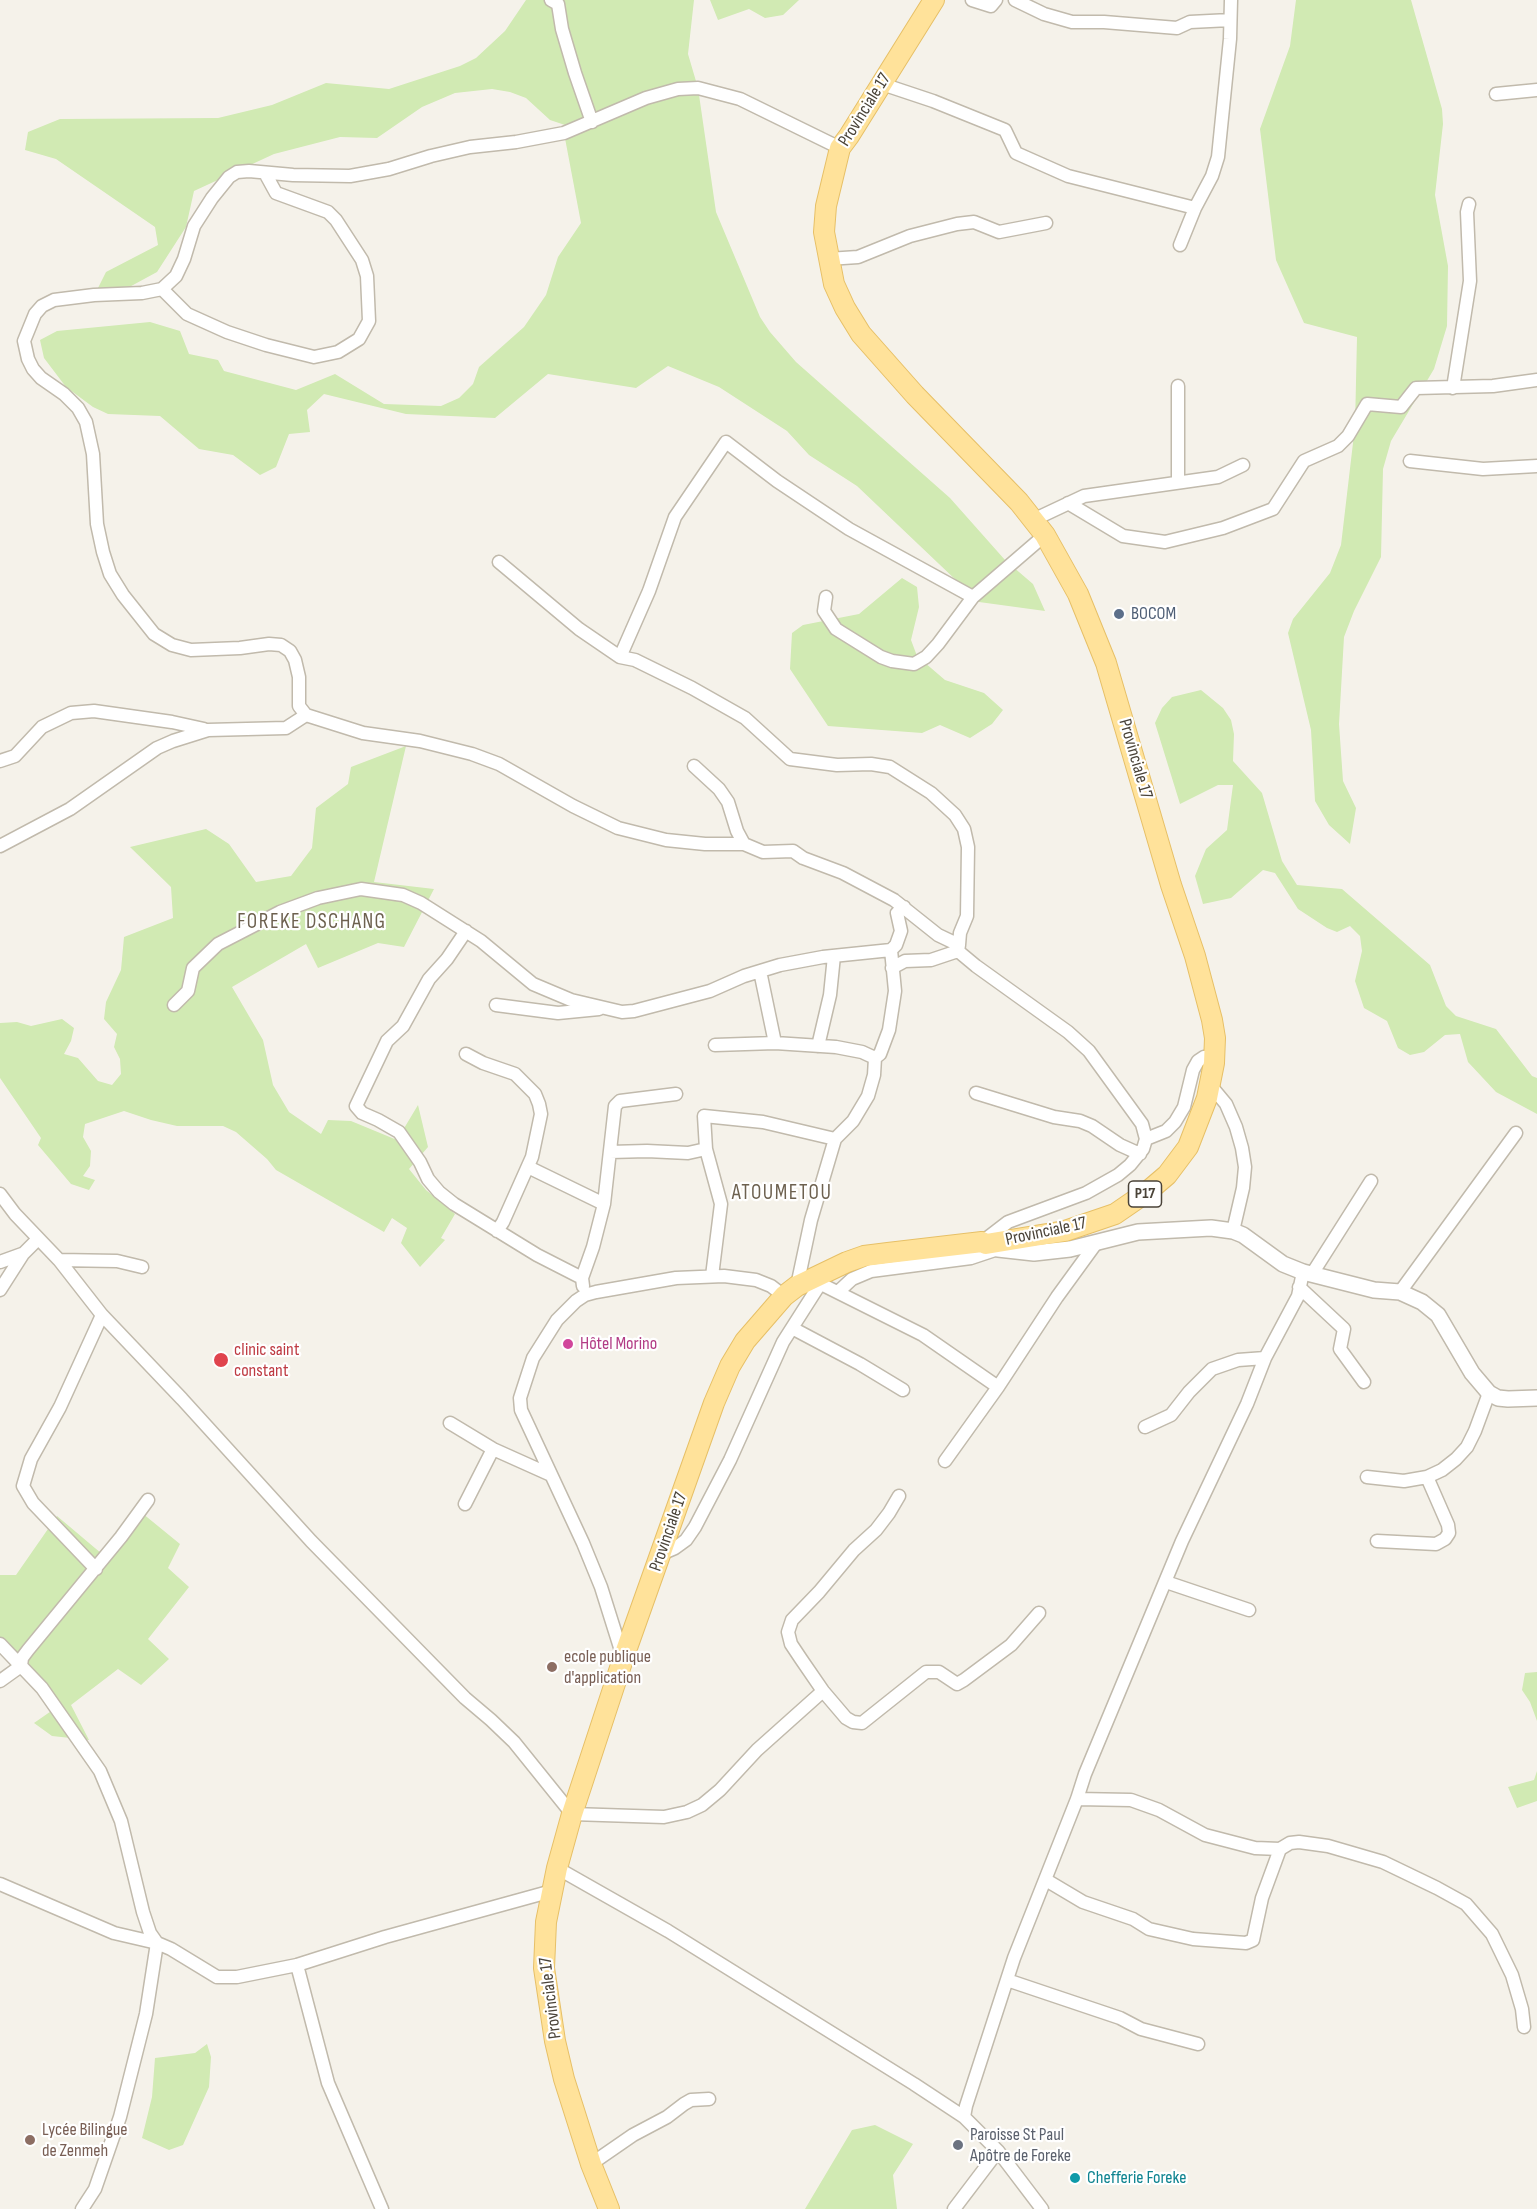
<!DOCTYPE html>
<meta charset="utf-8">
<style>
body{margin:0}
canvas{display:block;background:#f5f2ea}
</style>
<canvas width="1537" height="2209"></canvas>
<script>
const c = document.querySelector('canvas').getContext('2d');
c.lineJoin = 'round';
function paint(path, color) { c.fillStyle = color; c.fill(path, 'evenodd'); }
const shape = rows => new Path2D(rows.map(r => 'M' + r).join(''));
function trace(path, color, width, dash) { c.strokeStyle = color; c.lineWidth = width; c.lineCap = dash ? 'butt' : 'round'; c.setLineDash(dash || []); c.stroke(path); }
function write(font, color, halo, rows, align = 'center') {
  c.font = font + ' "Sofia Sans Condensed",sans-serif'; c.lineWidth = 4.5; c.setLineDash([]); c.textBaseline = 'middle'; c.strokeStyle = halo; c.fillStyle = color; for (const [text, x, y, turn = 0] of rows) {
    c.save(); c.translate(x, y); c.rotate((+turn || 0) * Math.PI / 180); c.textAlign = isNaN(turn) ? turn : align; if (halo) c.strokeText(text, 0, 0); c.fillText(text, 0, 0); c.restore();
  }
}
const green = shape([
 [526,0,694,0,688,54,698,88,716,212,760,317,770,332,796,362,950,498,1005,560,1033,584,1045,611,979,602,857,486,809,455,787,431,719,387,668,366,636,388,548,374,495,418,406,414,324,394,307,410,310,432,289,434,276,467,260,475,233,455,199,449,160,416,108,414,93,407,66,387,44,358,40,340,57,331,150,322,180,331,189,354,218,360,224,371,296,390,335,374,384,404,441,406,459,398,473,384,479,367,524,327,546,295,558,257,581,223,564,133,568,126,550,120,526,98,510,92,492,89,455,93,422,107,377,138,340,137,274,154,194,191,186,227,157,272,111,297,98,288,106,272,158,245,155,227,56,159,25,150,28,132,60,119,218,118,272,105,326,83,389,89,460,66,476,58,505,31],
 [710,0,799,0,783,15,765,18,749,9,718,20],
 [1296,0,1411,0,1442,109,1443,124,1435,195,1448,266,1447,326,1434,369,1391,441,1383,469,1381,557,1354,611,1344,637,1339,724,1343,781,1356,808,1350,844,1329,825,1315,801,1311,730,1288,633,1293,619,1330,573,1341,545,1355,426,1357,337,1304,323,1276,260,1260,129,1290,46],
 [902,578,917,587,919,607,911,640,917,656,945,680,984,693,1003,710,992,724,970,738,940,725,922,733,828,726,790,669,792,633,803,625,859,614],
 [1201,690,1223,708,1231,720,1234,734,1233,761,1262,793,1282,861,1297,885,1342,889,1430,965,1446,1006,1456,1016,1496,1029,1532,1076,1537,1078,1537,1114,1496,1092,1468,1062,1460,1034,1445,1035,1424,1052,1410,1055,1398,1048,1387,1021,1364,1008,1355,981,1362,951,1360,936,1350,926,1337,932,1327,928,1298,909,1275,873,1263,870,1231,898,1203,904,1195,876,1206,849,1227,830,1233,785,1218,785,1180,804,1155,723,1162,708,1172,697],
 [406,746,374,882,434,889,404,947,378,943,318,968,306,944,232,987,263,1040,273,1085,289,1112,321,1134,328,1120,351,1121,397,1140,418,1105,428,1147,409,1169,426,1190,455,1214,441,1238,445,1240,420,1267,401,1243,407,1228,392,1218,384,1232,276,1170,267,1159,236,1132,223,1126,177,1126,151,1120,124,1111,85,1124,83,1137,91,1151,90,1166,83,1176,95,1180,89,1190,71,1184,38,1145,41,1138,0,1078,0,1023,17,1022,31,1026,62,1019,74,1028,71,1041,64,1054,78,1058,98,1081,112,1085,121,1074,120,1059,114,1047,117,1034,104,1019,106,1002,121,970,124,937,173,918,171,887,130,847,206,829,229,844,256,882,291,876,312,848,316,808,348,784,351,767],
 [142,1513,180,1544,168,1568,189,1587,148,1639,169,1659,141,1685,118,1669,71,1705,89,1740,52,1736,34,1723,57,1707,0,1649,0,1575,16,1575,57,1516,108,1559],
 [1537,1672,1537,1721,1530,1702,1522,1690,1525,1673],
 [1537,1771,1537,1801,1517,1808,1508,1787,1534,1780],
 [207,2044,211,2057,209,2087,183,2145,169,2150,142,2138,152,2097,155,2058,195,2053],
 [875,2125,913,2144,893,2175,897,2209,805,2209,852,2130]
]);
const minor = shape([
 [551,0,558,4,562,29,575,73,592,122],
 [972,0,991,6,996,0],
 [1015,0,1044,14,1072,22,1104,22,1177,28,1190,22,1230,20],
 [882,84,933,101,1005,130,1016,153,1068,176,1195,208],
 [1496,94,1537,90],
 [840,148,740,99,698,88,678,89,646,98,564,133,516,142,470,147,431,156,389,169,350,176,293,175,249,171,237,172,229,177,212,198,194,226,184,259,176,276,162,289,142,293,94,295,54,300,42,306,35,314,24,341,28,359,33,369,41,378,64,394,78,408,86,422,93,454,97,524,103,552,110,574,123,595,154,634,172,645,191,650,240,648,269,644,281,645,290,651,295,660,299,677,299,706,306,715,363,733,420,741,472,754,499,764,573,806,618,828,666,840,705,844,744,844,763,852,793,851,803,858,843,873,894,900,938,935,959,945,958,951,976,966,1068,1032,1089,1051,1142,1124,1146,1139,1143,1149,1130,1165,1118,1175,1086,1193,1008,1222,982,1242],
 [1180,245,1195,208,1212,176,1218,157,1230,39,1231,0],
 [828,259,858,257,910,236,957,224,974,222,999,232,1046,223],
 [162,289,187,314,227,332,266,345,314,357,338,352,359,339,369,321,367,276,362,260,336,220,328,212,276,193,265,173],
 [1178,386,1178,481],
 [1453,388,1470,281,1467,212,1469,204],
 [1410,461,1483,469,1537,466],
 [1068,503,1123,536,1165,542,1223,528,1273,509,1304,461,1338,446,1348,436,1367,404,1401,407,1416,388,1493,386,1537,380],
 [1033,520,1084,496,1218,477,1243,465],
 [499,562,579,629,620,657,635,660,692,688,745,718,790,759,837,765,871,764,890,767,931,793,955,815,964,829,968,847,967,916,960,933,959,945],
 [826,597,824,611,836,629,881,657,892,661,914,664,926,657,938,644,973,597,1045,535],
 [620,657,649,591,675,517,726,442,777,481,849,529,973,597],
 [0,761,15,756,42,727,71,713,94,711,172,722,204,729],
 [694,766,719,789,728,802,737,831,744,844],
 [0,846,70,809,157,748,173,741,208,730,286,728,306,715],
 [466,931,447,959,429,979,403,1026,387,1041,356,1106,362,1113,378,1120,399,1132,420,1162,428,1179,439,1192,454,1204,537,1255,582,1278],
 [892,968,905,961,931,960,958,951],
 [760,971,775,1043],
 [174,1005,188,991,193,968,218,944,280,912,318,898,361,889,403,895,421,903,481,941,533,984,571,1000,622,1012,634,1011,710,991,744,976,780,965,823,957,891,950],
 [496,1005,558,1013,599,1009],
 [715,1045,775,1043,836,1047,862,1052,875,1058],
 [818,1046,830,995,834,956],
 [466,1054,483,1063,515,1074,535,1094,539,1104,541,1114,532,1157,503,1222,497,1231],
 [1211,1086,1226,1104,1236,1127,1242,1148,1245,1167,1243,1188,1233,1231],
 [976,1093,1054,1117,1080,1121,1092,1126,1120,1145,1140,1154],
 [1146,1139,1166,1131,1175,1122,1184,1107,1193,1070,1198,1061,1204,1057,1214,1056],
 [610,1152,647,1151,688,1153,706,1149],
 [528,1167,604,1204],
 [0,1194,15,1214,59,1260,102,1315,182,1399,311,1541,465,1698,491,1720,514,1742,572,1814,664,1817,687,1812,702,1805,720,1790,757,1750,823,1691],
 [59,1260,117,1261,142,1267],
 [0,1262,22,1254],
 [1312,1274,1371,1181],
 [712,1276,721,1204,706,1149,704,1116,763,1122,835,1139],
 [821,1284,923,1335,998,1387],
 [583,1286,582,1278,593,1247,604,1204,615,1106,620,1101,676,1094],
 [797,1286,811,1220,835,1139,853,1121,868,1096,874,1075,875,1058,880,1054,889,1030,895,991,891,950,896,945,901,931,897,913,904,907],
 [1299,1287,1344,1329,1340,1349,1364,1382],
 [0,1290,23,1254,38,1239],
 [838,1292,852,1279,871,1271,971,1258,998,1249],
 [1400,1292,1516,1133],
 [792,1328,860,1364,903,1390],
 [450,1423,493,1449,551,1475],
 [1145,1427,1171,1415,1189,1392,1212,1369,1238,1360,1265,1358],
 [945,1461,998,1387,1057,1297,1097,1242],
 [1367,1477,1404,1481,1427,1477,1442,1470,1456,1459,1467,1447,1475,1431,1489,1393],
 [899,1496,889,1513,876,1530,854,1550,819,1592,792,1620,788,1632,791,1644,801,1659,823,1691,846,1718,853,1722,862,1723,926,1672,939,1672,957,1684,964,1680,1011,1645,1039,1613],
 [465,1504,493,1449],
 [1377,1541,1436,1544,1445,1539,1449,1533,1448,1525,1427,1477],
 [661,1554,675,1548,686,1540,695,1527,730,1460,783,1342,827,1273],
 [96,1569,33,1503,23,1486,31,1459,60,1407,102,1315],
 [1166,1582,1249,1610],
 [0,1644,42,1688,100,1771,121,1821,143,1912,150,1933,157,1943,146,2014,120,2117,95,2189,82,2209],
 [623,1657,601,1587,583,1543,521,1410,520,1398,533,1358,557,1320,576,1301,585,1295,596,1292,676,1278,724,1276,756,1280,771,1286,784,1296],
 [0,1681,21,1666,22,1658,28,1650,121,1537,148,1500],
 [1077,1799,1131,1800,1159,1810,1205,1835,1255,1848,1280,1849,1290,1843,1299,1842,1328,1846,1383,1862,1437,1888,1466,1904,1492,1934,1512,1975,1522,2009,1524,2027],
 [557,1868,668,1931,914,2084,964,2117],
 [1046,1880,1083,1902,1133,1919,1149,1929,1193,1939,1246,1943,1253,1940,1262,1898,1280,1849],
 [0,1884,114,1933,157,1943,171,1949,217,1977,237,1977,297,1965,385,1937,552,1891],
 [297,1965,328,2083,382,2209],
 [1007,1980,1120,2018,1141,2029,1198,2044],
 [591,2164,633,2135,667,2117,684,2104,691,2100,709,2099],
 [954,2209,998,2151],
 [1042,2209,998,2151,964,2117,966,2106,1014,1958,1077,1799,1085,1774,1182,1541,1247,1404,1265,1358,1298,1296,1303,1272]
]);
const tertiary = shape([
 [992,1246,998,1249,1034,1253,1070,1249,1138,1232,1211,1228,1233,1231,1243,1235,1283,1264,1303,1272,1374,1290,1400,1292,1422,1302,1438,1315,1472,1373,1489,1393,1498,1398,1508,1399,1537,1398]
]);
const primary = shape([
 [609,2209,591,2164,564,2079,555,2041,544,1968,546,1922,557,1868,572,1814,623,1659,714,1403,730,1366,745,1341,784,1296,797,1286,847,1262,864,1256,888,1253,982,1242,986,1244,1065,1231,1115,1214,1147,1192,1167,1175,1188,1147,1207,1098,1214,1063,1215,1038,1212,1020,1195,956,1171,885,1106,663,1078,594,1045,535,1019,502,915,395,861,334,845,308,834,284,824,232,826,206,840,148,849,136,934,0]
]);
const markers = [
 [1119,614,6,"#5c6f8a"],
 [568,1344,6,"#d1479c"],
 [221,1360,8,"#e0444e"],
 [552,1667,6,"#8d6e63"],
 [30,2140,6,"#8d6e63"],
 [958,2145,6,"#6b7280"],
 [1075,2178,6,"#0f9aa8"]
];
const shields = [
 [1145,1194,33]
];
const shieldNames = [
 ["P17",1145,1194]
];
const streetNames = [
 ["Provinciale 17",865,110,-58],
 ["Provinciale 17",1135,759,74],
 ["Provinciale 17",1046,1232,-12],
 ["Provinciale 17",669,1532,-71],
 ["Provinciale 17",551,1998,-97]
];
const serviceNames = [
 ["BOCOM",1131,614]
];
const hotelNames = [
 ["Hôtel Morino",580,1344]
];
const healthNames = [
 ["clinic saint",234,1350],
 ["constant",234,1371]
];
const educationNames = [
 ["ecole publique",564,1657],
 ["d'application",564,1678],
 ["Lycée Bilingue",42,2130],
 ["de Zenmeh",42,2151]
];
const worshipNames = [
 ["Paroisse St Paul",970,2135],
 ["Apôtre de Foreke",970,2156]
];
const cultureNames = [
 ["Chefferie Foreke",1087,2178]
];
const quarterNames = [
 ["FOREKE DSCHANG",312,923],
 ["ATOUMETOU",782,1194]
];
paint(green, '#d1eab3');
trace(minor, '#c1baac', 15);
trace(tertiary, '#c1baac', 18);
trace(primary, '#e7c067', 22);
trace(minor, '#fff', 12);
trace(tertiary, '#fff', 15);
trace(primary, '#ffe29a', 20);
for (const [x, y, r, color] of markers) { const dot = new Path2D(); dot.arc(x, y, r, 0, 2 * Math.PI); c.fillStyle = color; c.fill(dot); trace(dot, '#fff', 2); }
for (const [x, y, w] of shields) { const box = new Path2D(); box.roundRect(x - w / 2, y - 13, w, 26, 4.5); c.fillStyle = '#fff'; c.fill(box); trace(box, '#4a4338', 1.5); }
write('bold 16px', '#4a4338', null, shieldNames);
write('18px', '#4a4338', '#fff', streetNames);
write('18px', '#4e5e75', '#fff', serviceNames, 'left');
write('18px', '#b23c85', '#fff', hotelNames, 'left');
write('18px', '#be3a42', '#fff', healthNames, 'left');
write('18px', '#785e54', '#fff', educationNames, 'left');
write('18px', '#5b616d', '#fff', worshipNames, 'left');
write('18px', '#0d838f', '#fff', cultureNames, 'left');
c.letterSpacing = '1.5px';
write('21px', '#6d614f', '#fff', quarterNames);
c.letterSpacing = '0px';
</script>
